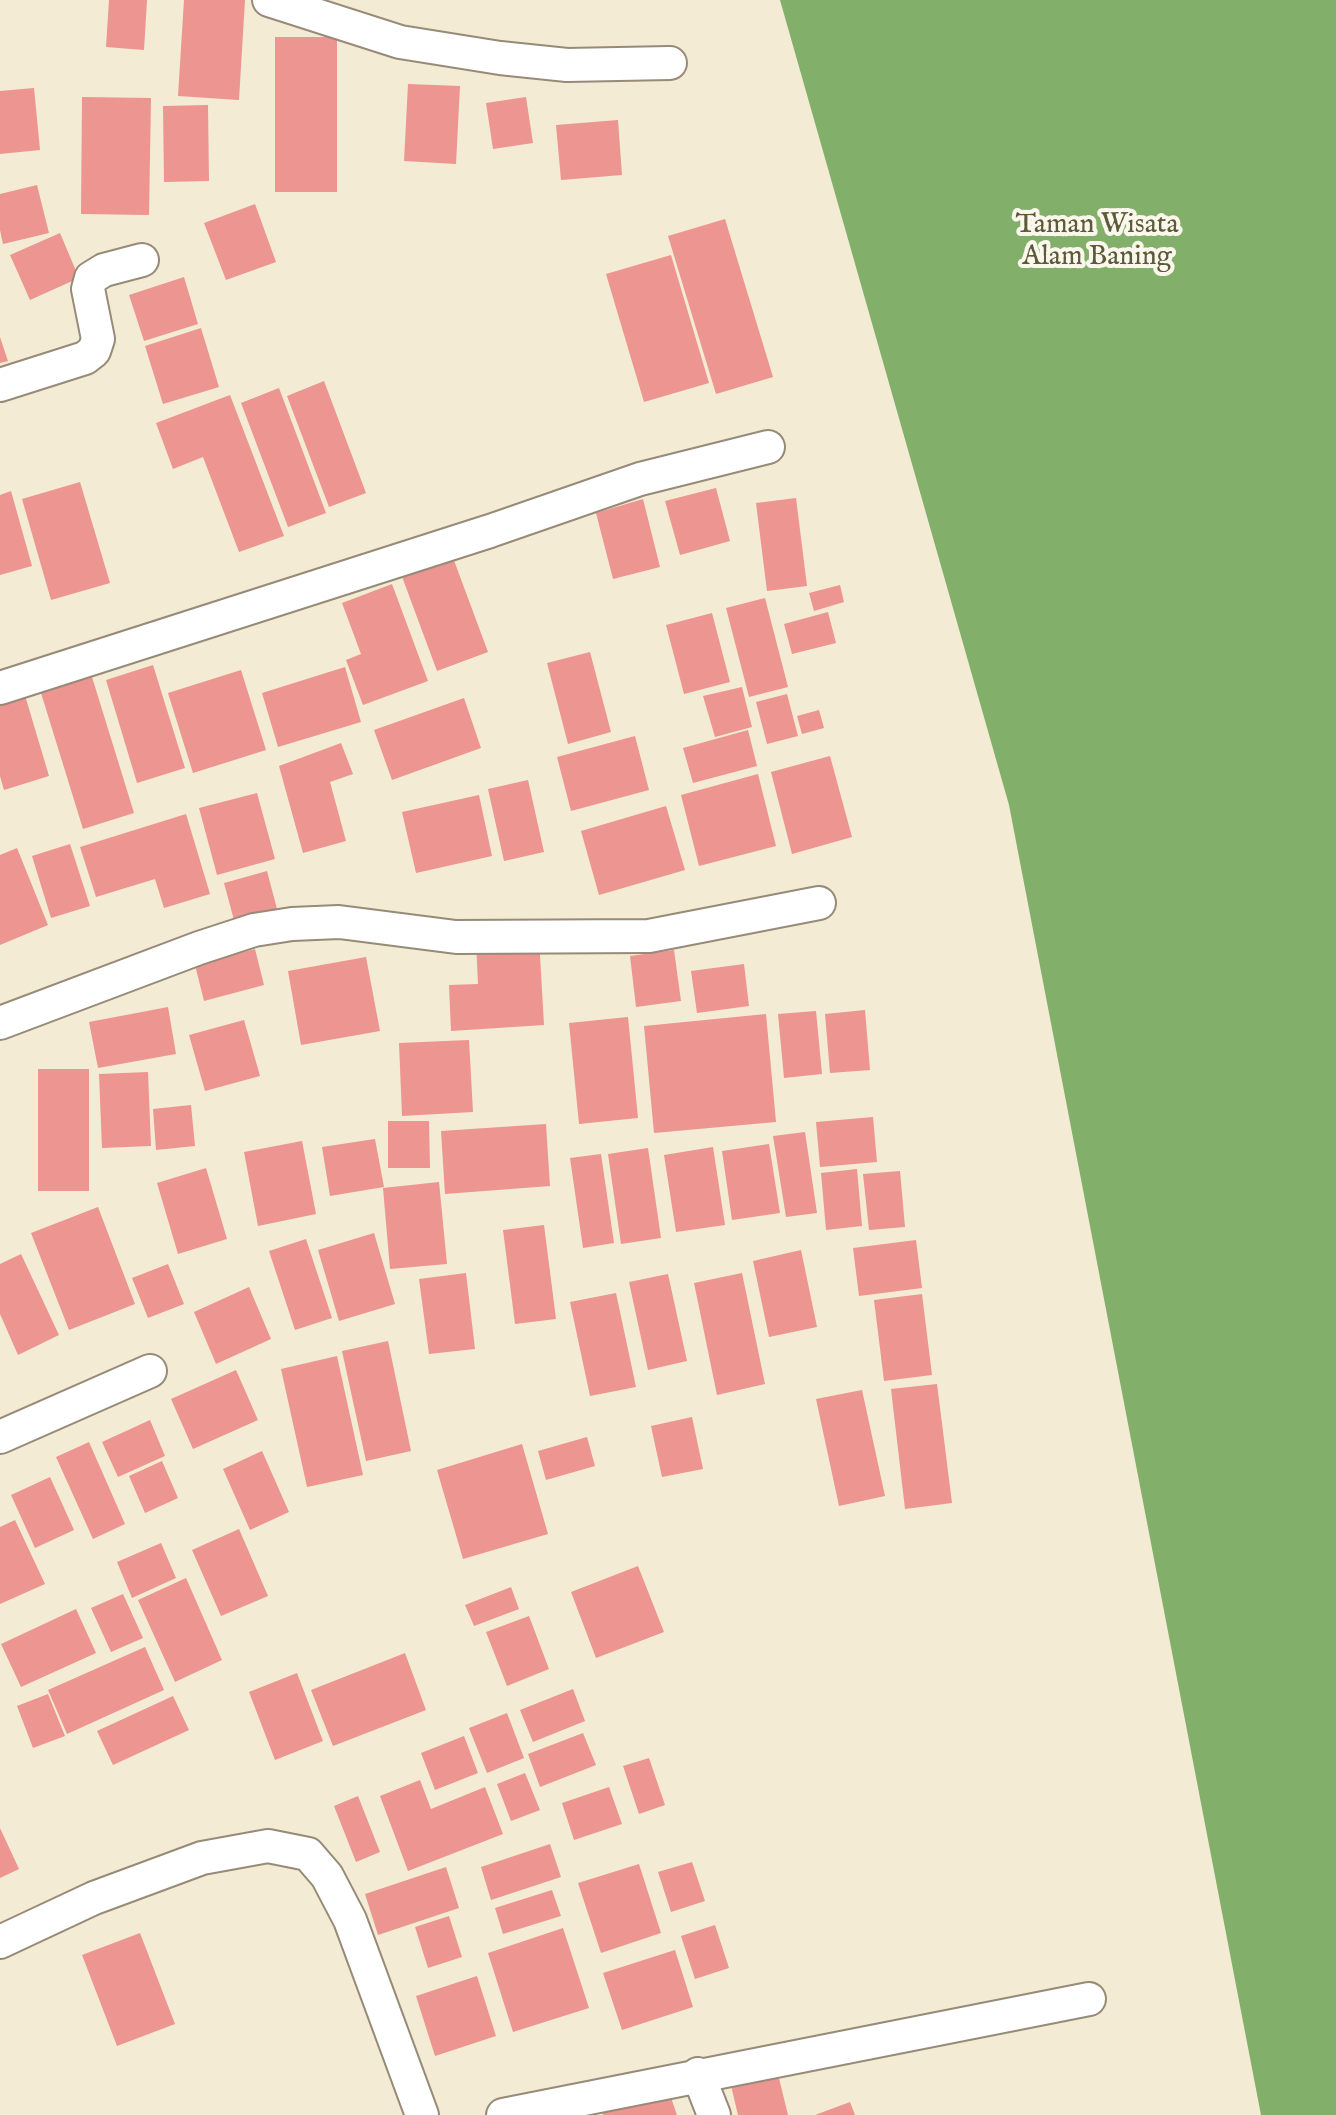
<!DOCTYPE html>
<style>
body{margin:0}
canvas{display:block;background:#f3ebd3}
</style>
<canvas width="1336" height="2115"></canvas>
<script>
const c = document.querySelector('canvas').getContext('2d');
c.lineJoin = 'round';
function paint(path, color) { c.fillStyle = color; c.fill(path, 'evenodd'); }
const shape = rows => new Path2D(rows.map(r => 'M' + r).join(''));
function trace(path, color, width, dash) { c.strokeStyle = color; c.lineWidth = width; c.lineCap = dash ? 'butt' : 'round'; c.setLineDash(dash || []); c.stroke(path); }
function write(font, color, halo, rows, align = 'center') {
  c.font = font + ' "IM FELL English",serif'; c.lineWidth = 8; c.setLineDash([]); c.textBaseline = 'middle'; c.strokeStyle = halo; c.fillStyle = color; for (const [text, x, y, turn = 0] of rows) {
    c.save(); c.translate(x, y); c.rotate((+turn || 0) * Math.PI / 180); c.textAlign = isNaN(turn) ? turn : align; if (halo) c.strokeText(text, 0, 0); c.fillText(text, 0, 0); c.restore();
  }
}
const forest = shape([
 [780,0,1336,0,1336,2115,1261,2115,1009,805]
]);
const building = shape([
 [109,0,147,0,144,50,106,47],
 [184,0,245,0,239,100,178,96],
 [275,37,337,37,337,192,275,192],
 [408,84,460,86,456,164,404,161],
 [34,88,40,150,0,154,0,91],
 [82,97,151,98,149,215,81,214],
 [526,97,533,143,493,149,486,103],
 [208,105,209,181,164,182,163,106],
 [618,120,622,175,561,180,556,125],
 [37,185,49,233,3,244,0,230,0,194],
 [255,204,276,262,226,280,204,223],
 [725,219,773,377,716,394,668,236],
 [60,233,79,278,30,300,10,255],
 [671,255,709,383,644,402,606,274],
 [184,277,198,324,144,341,129,295],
 [201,328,219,387,163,404,145,346],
 [0,337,8,361,0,363],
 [324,381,366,493,329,507,287,396],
 [279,388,326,513,288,527,241,403],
 [230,395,284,536,239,552,203,457,173,469,156,423],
 [80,482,110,583,51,600,22,499],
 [716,488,730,541,680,555,665,501],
 [11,491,32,566,0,575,0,495],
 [796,498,807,586,767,591,756,503],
 [643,499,660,567,613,579,596,513],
 [452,555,488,652,437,671,401,574],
 [392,584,428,681,363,705,346,660,361,654,342,603],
 [840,585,844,602,814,611,809,593],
 [765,598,788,687,749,697,726,608],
 [828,612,836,643,792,654,784,624],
 [712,613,730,682,684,694,666,625],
 [590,652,611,732,568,744,547,663],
 [88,664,134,813,83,829,37,680],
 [153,665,185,768,137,783,106,680],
 [345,667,361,722,278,747,262,693],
 [241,670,266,750,193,773,168,693],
 [742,687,752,727,715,737,703,696],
 [24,692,49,776,4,790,0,776,0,699],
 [787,694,798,736,767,744,756,702],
 [464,698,481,748,392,780,374,730],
 [819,710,824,728,802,734,797,716],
 [748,730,757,766,693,783,683,748],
 [635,736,649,790,571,811,557,757],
 [341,743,353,774,330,782,346,841,303,853,279,766],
 [830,756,852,837,792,854,771,772],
 [758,774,776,846,699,866,681,795],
 [528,780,544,852,504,861,488,789],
 [257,793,275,859,217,875,199,808],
 [479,795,492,856,416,873,402,812],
 [666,806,685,870,599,895,581,831],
 [186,814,210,894,164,908,155,879,96,897,80,847],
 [70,844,90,906,51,918,32,856],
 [17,848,48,925,0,945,0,855],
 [267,871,277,909,234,920,224,883],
 [539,938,544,1025,451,1031,449,985,478,984,476,942],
 [255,949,264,985,204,1001,195,965],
 [674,950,681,1001,636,1007,630,956],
 [366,957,380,1031,301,1045,288,971],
 [744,964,749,1006,697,1013,691,971],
 [168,1007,176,1054,98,1068,89,1022],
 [865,1010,870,1070,830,1073,825,1014],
 [816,1011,822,1074,784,1078,778,1014],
 [766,1014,776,1122,654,1133,644,1026],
 [628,1017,638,1118,579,1124,569,1023],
 [244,1020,260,1076,205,1091,189,1035],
 [469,1040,473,1112,402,1116,399,1043],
 [38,1069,89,1069,89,1191,38,1191],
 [148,1072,151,1146,102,1148,99,1074],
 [191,1105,195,1146,156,1150,153,1109],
 [873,1117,877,1162,820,1167,816,1122],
 [388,1121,429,1121,430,1168,388,1168],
 [546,1124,550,1186,445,1194,441,1131],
 [805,1132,817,1213,786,1217,773,1136],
 [375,1139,384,1187,330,1196,322,1147],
 [302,1141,316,1214,258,1226,244,1152],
 [769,1144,780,1213,732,1220,722,1151],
 [713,1147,725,1225,676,1232,664,1155],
 [648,1148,661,1238,621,1244,608,1154],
 [601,1154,614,1243,583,1248,570,1158],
 [206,1168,227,1239,178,1254,157,1183],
 [857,1169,862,1226,826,1230,821,1173],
 [900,1171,905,1227,869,1230,863,1174],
 [439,1182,447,1264,390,1269,383,1188],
 [98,1207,135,1304,69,1330,31,1233],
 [544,1225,556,1319,515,1324,503,1230],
 [374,1233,395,1304,339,1321,318,1250],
 [306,1239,332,1318,295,1330,269,1251],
 [916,1240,922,1288,859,1296,853,1248],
 [801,1250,817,1327,769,1337,753,1261],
 [21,1254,59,1335,18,1355,0,1314,0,1264],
 [168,1264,184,1304,148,1318,132,1278],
 [466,1273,475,1349,429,1354,419,1279],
 [742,1273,765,1384,717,1395,694,1283],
 [668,1274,687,1361,648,1370,629,1282],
 [249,1287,271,1339,216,1364,194,1312],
 [616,1293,636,1387,590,1396,570,1302],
 [922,1294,932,1375,884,1381,874,1300],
 [388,1341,411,1451,366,1461,342,1351],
 [337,1356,363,1475,307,1487,281,1369],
 [236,1370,258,1420,193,1449,171,1399],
 [937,1384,952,1503,905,1509,891,1389],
 [862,1390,885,1496,839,1506,816,1399],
 [692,1417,703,1469,662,1477,651,1426],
 [150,1420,165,1456,118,1477,102,1442],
 [587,1437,595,1466,546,1480,538,1451],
 [89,1442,125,1524,93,1539,56,1457],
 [522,1444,548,1534,463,1559,437,1470],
 [262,1451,289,1512,250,1530,223,1469],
 [162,1461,178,1498,145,1513,129,1476],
 [50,1477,74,1530,35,1548,11,1495],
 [15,1520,45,1584,0,1604,0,1527],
 [239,1529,268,1596,221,1616,192,1550],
 [161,1543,176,1578,132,1598,117,1562],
 [638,1566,664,1632,596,1658,571,1592],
 [186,1578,222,1660,175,1682,138,1600],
 [511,1587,519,1609,474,1626,465,1605],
 [123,1594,143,1638,111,1652,91,1608],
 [76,1609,96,1653,21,1687,1,1644],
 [529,1616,549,1669,507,1686,486,1632],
 [145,1647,164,1690,67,1734,48,1690],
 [405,1653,426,1710,333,1746,311,1690],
 [297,1673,323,1741,275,1760,249,1692],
 [573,1689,585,1721,533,1742,520,1710],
 [48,1694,65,1736,33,1748,17,1706],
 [173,1696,189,1730,113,1765,97,1731],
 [507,1713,524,1758,487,1773,469,1728],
 [583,1733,596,1765,540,1787,528,1754],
 [464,1736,478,1773,435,1790,421,1753],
 [649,1758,665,1805,639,1814,623,1766],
 [525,1773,540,1810,511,1821,497,1784],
 [420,1780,431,1809,485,1787,503,1834,408,1871,380,1796],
 [609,1787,622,1824,574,1840,562,1803],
 [358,1796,380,1852,356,1862,334,1806],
 [0,1828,19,1869,0,1878],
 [550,1844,561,1877,491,1900,481,1867],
 [692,1862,705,1901,671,1912,658,1872],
 [639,1864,661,1933,601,1953,578,1883],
 [446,1867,459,1908,378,1935,365,1894],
 [552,1890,561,1916,503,1934,495,1908],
 [449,1916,462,1957,428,1968,415,1927],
 [715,1925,729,1968,695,1979,681,1936],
 [563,1928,589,2008,513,2032,488,1953],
 [140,1933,175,2024,117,2046,82,1955],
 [675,1950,693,2007,622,2030,603,1973],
 [477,1976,496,2036,435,2056,416,1996],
 [776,2066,788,2115,738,2115,729,2077],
 [667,2086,677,2115,603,2115,601,2108],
 [850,2102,855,2115,815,2115]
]);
const minor = shape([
 [269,0,400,42,500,58,567,65,670,63],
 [0,385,85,358,94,351,98,339,88,289,91,278,104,270,142,260],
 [0,688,490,531,640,479,768,447],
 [0,1023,199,948,254,930,292,924,339,922,456,937,649,936,819,903],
 [0,1437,150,1371],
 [0,1942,94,1898,202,1858,268,1846,308,1854,327,1876,350,1920,422,2115],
 [698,2074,714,2115],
 [503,2115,1089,1999]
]);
const parkNames = [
 ["Taman Wisata",1097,226],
 ["Alam Baning",1097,258]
];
paint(forest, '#82b06a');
paint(building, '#ed9590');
trace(minor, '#978a78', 36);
trace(minor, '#fff', 32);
write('28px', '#5a5b3a', '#fbf7ec', parkNames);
</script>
